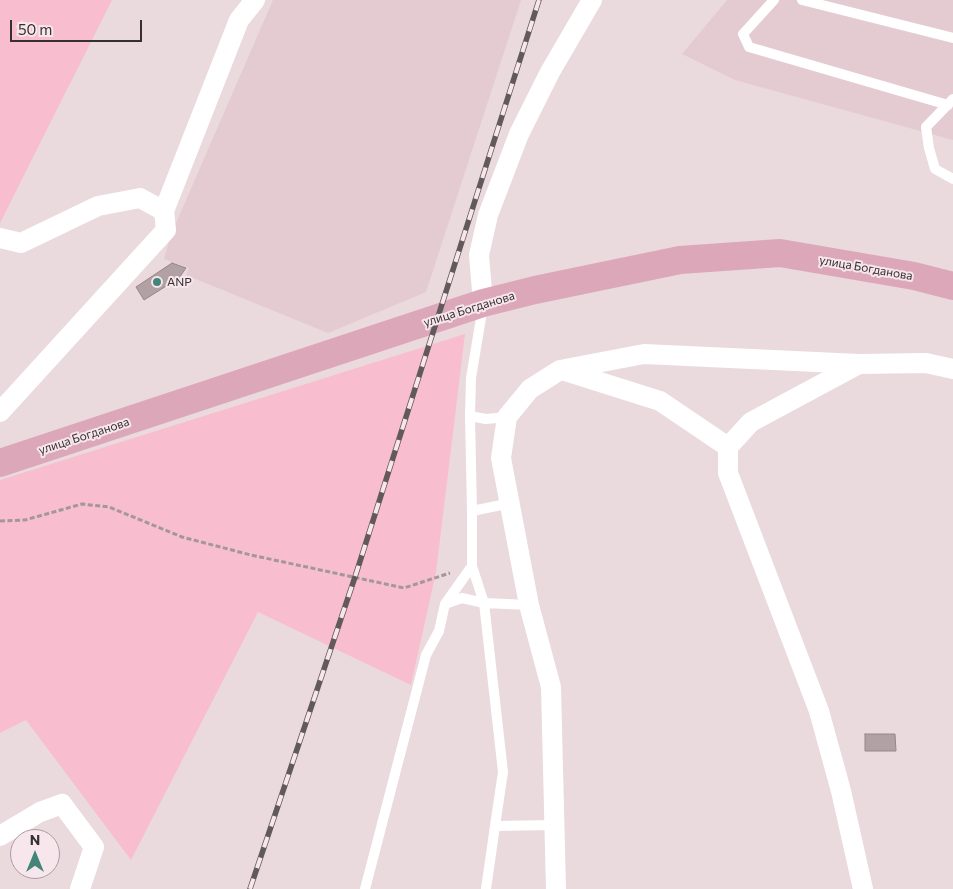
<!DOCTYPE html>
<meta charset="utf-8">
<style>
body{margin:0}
#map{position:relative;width:953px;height:889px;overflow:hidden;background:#ead9dd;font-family:Commissioner,sans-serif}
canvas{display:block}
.north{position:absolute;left:10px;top:829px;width:50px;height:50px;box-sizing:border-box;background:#f7e6eb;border:1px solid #aa9da1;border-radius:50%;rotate:0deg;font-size:14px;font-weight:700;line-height:20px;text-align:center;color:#363032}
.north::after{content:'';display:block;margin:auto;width:18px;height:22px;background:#438679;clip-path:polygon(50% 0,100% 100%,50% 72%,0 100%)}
.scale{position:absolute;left:10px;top:20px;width:132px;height:22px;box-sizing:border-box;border:2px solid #363032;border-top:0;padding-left:6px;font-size:15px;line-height:18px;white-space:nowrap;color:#363032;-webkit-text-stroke:4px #f7e6eb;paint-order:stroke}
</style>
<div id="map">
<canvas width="953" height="889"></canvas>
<div class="north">N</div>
<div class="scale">50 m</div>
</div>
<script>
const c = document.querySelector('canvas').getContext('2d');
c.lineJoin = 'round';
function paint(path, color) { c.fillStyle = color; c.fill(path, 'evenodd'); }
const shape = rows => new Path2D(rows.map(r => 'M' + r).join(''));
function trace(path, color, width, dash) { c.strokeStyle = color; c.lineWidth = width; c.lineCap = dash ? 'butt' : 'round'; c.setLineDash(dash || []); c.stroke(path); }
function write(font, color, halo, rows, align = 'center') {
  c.font = font + ' Commissioner,sans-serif'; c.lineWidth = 4; c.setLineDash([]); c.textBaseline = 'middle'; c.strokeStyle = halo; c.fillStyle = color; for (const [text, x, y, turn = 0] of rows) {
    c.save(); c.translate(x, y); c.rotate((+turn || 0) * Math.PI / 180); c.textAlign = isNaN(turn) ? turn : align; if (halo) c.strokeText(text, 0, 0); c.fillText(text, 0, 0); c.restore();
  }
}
const built = shape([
 [273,0,521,0,426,292,328,333,186,275,189,268,164,259,170,237],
 [727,0,953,0,953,140,735,80,682,54]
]);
const green = shape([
 [0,0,112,0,0,223],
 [465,334,436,572,411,685,258,612,131,860,26,720,0,733,0,480]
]);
const building = shape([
 [172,263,186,268,179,278,144,300,136,287,172,263],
 [865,734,895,734,896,751,865,751,865,734]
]);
const path = shape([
 [0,521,25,520,82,504,109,507,182,537,251,555,404,588,450,573]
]);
const service = shape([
 [774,0,743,34,749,47,948,105],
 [802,0,953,38],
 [953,99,926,127,929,148,935,169,953,179],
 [483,306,471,378,470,416,486,419,507,417],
 [470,416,472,511],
 [511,503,472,511,472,566,484,603,503,772,495,826,554,825],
 [445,604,462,598,484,603,529,605],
 [365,889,426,655,439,631,445,604,472,566],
 [486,889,495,826]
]);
const minor = shape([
 [164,211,239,20,255,0],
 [0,238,21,243,98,206,140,198,164,211,166,230,0,412],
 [483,303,479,255,488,215,519,134,550,72,592,0],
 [565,371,660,401,728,447],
 [0,836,40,812,62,804,94,847,80,889],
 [556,889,551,687,529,605,501,458,507,417,530,389,560,370,644,354,859,364],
 [863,889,841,791,819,711,728,473,728,447,751,422,859,364,926,363,953,369]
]);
const primary = shape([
 [0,463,483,303,535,290,680,260,780,253,914,276,953,286]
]);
const rail = shape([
 [250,889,355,577,539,0]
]);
const markers = [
 [157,282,5,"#438679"]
];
const streetNames = [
 ["улица Богданова",866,268,10],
 ["улица Богданова",469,309,-17],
 ["улица Богданова",84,436,-18]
];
const poiNames = [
 ["ANP",167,282]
];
paint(built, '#e4cbd2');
paint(green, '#f8becf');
paint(building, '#b1a1a5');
trace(building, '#96868b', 1);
trace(path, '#a4979b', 3, [5, 2.5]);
trace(service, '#fff', 10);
trace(minor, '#fff', 20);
trace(primary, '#dca7b9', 28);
trace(rail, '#62595c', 5.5);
trace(rail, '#f7e6eb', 4, [11]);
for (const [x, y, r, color] of markers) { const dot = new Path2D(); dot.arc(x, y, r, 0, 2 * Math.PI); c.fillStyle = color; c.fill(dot); trace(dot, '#f7e6eb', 2); }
write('12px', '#363032', '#f7e6eb', streetNames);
write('12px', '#363032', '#f7e6eb', poiNames, 'left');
</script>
